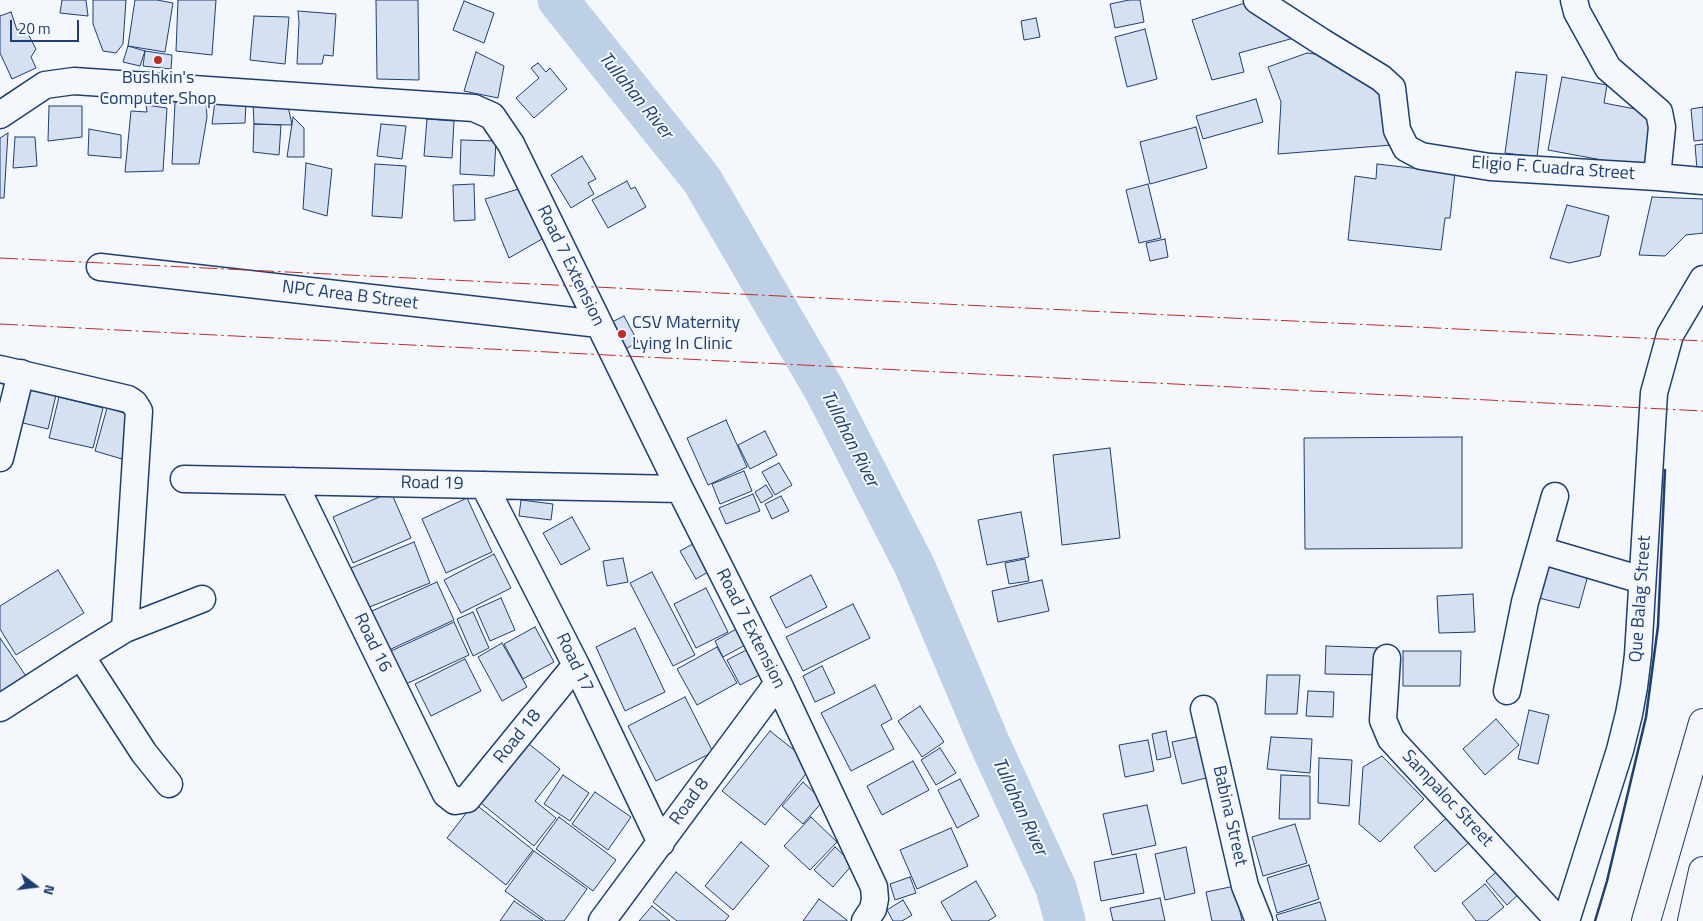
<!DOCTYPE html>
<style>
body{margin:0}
#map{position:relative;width:1703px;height:921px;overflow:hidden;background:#f4f7fb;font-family:"Titillium Web",sans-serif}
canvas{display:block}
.north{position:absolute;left:10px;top:861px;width:50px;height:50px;-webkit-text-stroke:4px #f4f7fb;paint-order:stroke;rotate:105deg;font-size:14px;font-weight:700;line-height:20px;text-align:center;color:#1d3f73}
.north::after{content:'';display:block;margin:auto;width:18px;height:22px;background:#1d3f73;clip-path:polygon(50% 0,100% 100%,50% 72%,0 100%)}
.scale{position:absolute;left:10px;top:20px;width:69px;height:22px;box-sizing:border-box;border:2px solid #1d3f73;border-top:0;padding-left:6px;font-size:15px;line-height:18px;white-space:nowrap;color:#1d3f73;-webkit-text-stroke:4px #f4f7fb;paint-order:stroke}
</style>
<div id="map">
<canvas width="1703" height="921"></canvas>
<div class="north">N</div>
<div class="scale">20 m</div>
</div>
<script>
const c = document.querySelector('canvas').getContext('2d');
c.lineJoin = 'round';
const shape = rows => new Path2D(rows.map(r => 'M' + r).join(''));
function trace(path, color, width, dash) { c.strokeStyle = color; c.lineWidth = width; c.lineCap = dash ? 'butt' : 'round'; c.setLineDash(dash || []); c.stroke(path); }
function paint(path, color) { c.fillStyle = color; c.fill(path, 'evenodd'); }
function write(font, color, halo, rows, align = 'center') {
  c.font = font + ' "Titillium Web",sans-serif'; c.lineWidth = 4; c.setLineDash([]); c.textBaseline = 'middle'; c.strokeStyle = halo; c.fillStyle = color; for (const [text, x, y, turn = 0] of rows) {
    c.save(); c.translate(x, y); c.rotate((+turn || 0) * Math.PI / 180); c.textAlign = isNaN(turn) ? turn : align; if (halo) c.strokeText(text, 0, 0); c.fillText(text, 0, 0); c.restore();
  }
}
const river = shape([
 [558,0,702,180,825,391,915,567,989,742,1056,888,1065,921]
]);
const building = shape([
 [62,0,86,0,88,16,60,13,62,0],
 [93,0,126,0,123,44,116,53,103,51,93,24,93,0],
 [135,0,157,0,173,3,165,52,128,46,135,0],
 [178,0,216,0,212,55,176,51,178,0],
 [376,0,418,0,419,80,377,79,376,0],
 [1129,0,1140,0,1144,22,1115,28,1110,4,1129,0],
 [464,1,494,13,484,43,453,30,464,1],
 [1248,2,1294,38,1239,53,1244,72,1212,80,1192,20,1248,2],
 [298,11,336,14,333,56,324,55,322,64,297,64,299,22,298,11],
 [11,12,17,30,25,28,36,49,31,57,36,68,12,79,0,53,0,16,11,12],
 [254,16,289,17,285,64,250,60,254,16],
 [1036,18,1040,37,1024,40,1021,21,1036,18],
 [1145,29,1157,79,1127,87,1115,37,1145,29],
 [128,46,145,51,140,66,123,62,128,46],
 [145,51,172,55,171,69,143,66,145,51],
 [476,52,504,66,498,98,464,91,476,52],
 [1307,53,1329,56,1391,93,1392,145,1278,154,1281,102,1268,67,1307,53],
 [538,63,546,72,550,68,567,89,534,118,516,98,539,78,531,68,538,63],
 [1516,72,1547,75,1537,157,1505,153,1516,72],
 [1562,77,1607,85,1604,103,1656,113,1645,168,1548,150,1562,77],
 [1256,99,1263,122,1203,139,1196,116,1256,99],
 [215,101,246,102,245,123,212,124,215,101],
 [175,102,206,102,207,117,199,164,172,164,175,102],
 [253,103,288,106,292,125,254,124,253,103],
 [146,105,167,108,163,171,125,172,131,111,147,112,146,105],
 [49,106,82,106,82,137,48,141,49,106],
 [1703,107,1703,140,1694,141,1691,109,1703,107],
 [293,117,304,128,304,157,287,157,293,117],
 [427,119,454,121,452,158,424,156,427,119],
 [254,124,281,125,279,155,253,152,254,124],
 [381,124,406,126,402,159,377,156,381,124],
 [1196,127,1207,168,1150,184,1140,142,1196,127],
 [89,129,121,135,121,158,88,155,89,129],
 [8,133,4,198,0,198,0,138,8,133],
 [15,137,35,137,37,166,13,168,15,137],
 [461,140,496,141,494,176,460,174,461,140],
 [1703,144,1703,170,1697,169,1695,145,1703,144],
 [582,156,596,179,588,183,594,194,571,208,551,175,582,156],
 [306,163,332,169,327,216,303,209,306,163],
 [375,164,406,166,402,218,372,216,375,164],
 [1377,164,1455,173,1450,218,1445,218,1441,250,1348,240,1355,176,1376,179,1377,164],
 [627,181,631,189,635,187,646,207,608,228,592,200,627,181],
 [474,184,475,220,454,221,453,185,474,184],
 [1148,184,1161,238,1139,243,1126,190,1148,184],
 [522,188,549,235,509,258,485,199,522,188],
 [1652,197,1703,199,1703,233,1686,235,1665,256,1639,255,1652,197],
 [1567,205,1609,216,1600,256,1569,263,1550,258,1567,205],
 [1165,239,1168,257,1150,261,1146,243,1165,239],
 [624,316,638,342,620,352,606,325,624,316],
 [28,388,56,395,48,429,19,422,28,388],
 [59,397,103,408,93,448,49,438,59,397],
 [107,408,134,416,122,459,95,451,107,408],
 [726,420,747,467,708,485,687,438,726,420],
 [765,431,777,455,750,469,738,445,765,431],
 [1462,437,1462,548,1305,549,1304,438,1462,437],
 [1110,448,1120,538,1062,545,1053,455,1110,448],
 [779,463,792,485,775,495,762,472,779,463],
 [744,471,752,491,720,504,712,484,744,471],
 [766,485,773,496,761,503,755,492,766,485],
 [391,492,411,538,353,563,333,517,391,492],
 [753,494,760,511,726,524,719,508,753,494],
 [781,496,789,511,772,519,765,504,781,496],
 [467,498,492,552,446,573,422,519,467,498],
 [521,500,553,504,551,520,519,516,521,500],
 [1021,512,1029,557,987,565,978,520,1021,512],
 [572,517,590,549,561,565,543,533,572,517],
 [700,540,715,568,696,579,680,551,700,540],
 [414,542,430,583,367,608,351,568,414,542],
 [494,554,511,588,461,613,444,580,494,554],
 [623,558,628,582,607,586,603,561,623,558],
 [1025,559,1029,581,1009,584,1005,563,1025,559],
 [1540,563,1588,575,1579,608,1531,596,1540,563],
 [58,570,84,613,16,655,0,629,0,606,58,570],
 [652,572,695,655,673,666,630,583,652,572],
 [811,575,827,607,786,628,770,597,811,575],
 [1042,580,1049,611,998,622,992,591,1042,580],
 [437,582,454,620,389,650,372,611,437,582],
 [706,588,728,632,696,648,674,604,706,588],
 [1473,594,1475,632,1439,633,1437,596,1473,594],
 [501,598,515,630,490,641,476,609,501,598],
 [853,604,870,638,803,671,786,637,853,604],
 [473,612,489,648,473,656,457,619,473,612],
 [454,622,469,655,406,684,391,651,454,622],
 [535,627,554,662,523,679,504,644,535,627],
 [635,628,665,692,625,711,596,647,635,628],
 [738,628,747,644,723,657,715,641,738,628],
 [0,638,28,679,0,698,0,638],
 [502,643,527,687,502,701,478,657,502,643],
 [754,646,767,671,740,685,727,660,754,646],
 [1326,646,1381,648,1381,675,1325,674,1326,646],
 [717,647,737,683,697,705,677,669,717,647],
 [1403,651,1461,651,1460,686,1403,686,1403,651],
 [465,659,481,691,431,716,415,684,465,659],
 [822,666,835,693,815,702,803,676,822,666],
 [1267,675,1300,675,1297,714,1265,714,1267,675],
 [875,685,892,719,881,725,894,749,851,771,821,713,875,685],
 [1308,691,1334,692,1333,717,1306,716,1308,691],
 [685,697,713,752,656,781,628,726,685,697],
 [920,706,944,742,922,757,898,721,920,706],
 [1529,710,1549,715,1538,764,1518,759,1529,710],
 [1496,719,1519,745,1485,775,1463,749,1496,719],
 [770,731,813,765,765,825,722,791,770,731],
 [1166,731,1171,757,1157,760,1152,734,1166,731],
 [1201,736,1210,777,1182,784,1172,742,1201,736],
 [1271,737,1312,739,1310,773,1267,769,1271,737],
 [524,740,560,769,535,801,556,818,534,846,476,799,524,740],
 [1148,740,1154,771,1125,777,1119,745,1148,740],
 [940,748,956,773,936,785,921,760,940,748],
 [1382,756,1424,799,1380,842,1359,824,1363,767,1382,756],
 [1319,758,1352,760,1349,806,1318,803,1319,758],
 [913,761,929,790,882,815,867,786,913,761],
 [563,775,589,793,570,821,544,804,563,775],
 [1281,775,1310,776,1310,819,1279,819,1281,775],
 [960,779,979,816,957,828,938,790,960,779],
 [803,782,823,801,803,824,782,806,803,782],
 [595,792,631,817,608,850,572,824,595,792],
 [474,803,533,850,506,885,447,838,474,803],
 [1147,805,1156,845,1112,855,1103,814,1147,805],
 [1452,813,1474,838,1435,872,1414,847,1452,813],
 [559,817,616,860,593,891,536,849,559,817],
 [811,817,837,842,810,870,784,846,811,817],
 [1295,824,1307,863,1263,876,1252,837,1295,824],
 [951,828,968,866,917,889,900,850,951,828],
 [741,842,769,866,733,910,705,886,741,842],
 [835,847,853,864,833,887,814,870,835,847],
 [1186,847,1195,893,1165,900,1155,854,1186,847],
 [534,851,587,889,564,921,546,921,505,891,534,851],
 [1136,854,1144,893,1101,901,1094,862,1136,854],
 [1309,865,1319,899,1277,913,1267,878,1309,865],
 [1502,867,1523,890,1507,905,1486,881,1502,867],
 [676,872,729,916,725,921,677,921,653,902,676,872],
 [910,877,916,893,895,900,890,884,910,877],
 [976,881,996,916,988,921,952,921,941,902,976,881],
 [1485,884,1504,907,1487,921,1476,921,1462,903,1485,884],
 [1235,886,1242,921,1212,921,1206,892,1235,886],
 [1160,898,1165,921,1113,921,1110,908,1160,898],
 [819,899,847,920,847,921,803,921,819,899],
 [903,900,912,915,902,921,893,921,887,910,903,900],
 [514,901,543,921,500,921,514,901],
 [1320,902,1326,921,1278,921,1276,915,1320,902],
 [652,906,670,921,639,921,652,906]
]);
const minor = shape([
 [1257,0,1322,42,1381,78,1392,88,1397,130,1406,148,1421,156,1490,167,1657,177,1703,181],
 [1574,0,1577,12,1608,68,1659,112,1662,127,1657,177],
 [0,115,45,85,74,81,474,108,492,116,511,144,680,489,778,683,874,887,875,899,873,909,865,921],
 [100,267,599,324],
 [0,369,128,399,134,403,139,411,125,629],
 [0,458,21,373],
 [184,479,680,489],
 [293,481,446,794,455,801,467,799,576,665],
 [484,485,576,665,661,843],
 [1540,550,1642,580],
 [81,656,144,753,169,784],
 [1387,658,1383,720,1391,739,1559,921],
 [1507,691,1525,602,1555,496],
 [0,708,81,656,125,629,202,599],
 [1204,709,1245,886,1259,921],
 [602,921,778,683],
 [1566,921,1620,750,1629,714,1634,687,1638,655,1654,393,1670,335,1703,279]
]);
const highway = shape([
 [1646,921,1703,723],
 [1692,921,1703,871]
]);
const wall = shape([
 [1595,921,1607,881,1646,717,1658,626,1665,470]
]);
const power = shape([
 [0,258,1703,341],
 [0,324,1703,411]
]);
const markers = [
 [158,60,5,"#c62828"],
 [622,334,5,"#c62828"]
];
const poiNames = [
 ["Bushkin's",158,79],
 ["Computer Shop",158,100],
 ["CSV Maternity",632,324,"left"],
 ["Lying In Clinic",632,345,"left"]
];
const streetNames = [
 ["Eligio F. Cuadra Street",1553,169,4],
 ["Road 7 Extension",570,266,64],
 ["NPC Area B Street",350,296,7],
 ["Road 19",432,484,1],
 ["Que Balag Street",1641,599,-86],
 ["Road 7 Extension",750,629,63],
 ["Road 16",372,643,64],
 ["Road 17",574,663,64],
 ["Road 18",518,737,-51],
 ["Sampaloc Street",1447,799,47],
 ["Road 8",690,802,-54],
 ["Babina Street",1229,816,77]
];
const waterNames = [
 ["Tullahan River",635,96,51],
 ["Tullahan River",849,439,63],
 ["Tullahan River",1019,807,65]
];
trace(river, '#bed0e5', 41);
paint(building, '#d5e0f0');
trace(building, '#1d3f73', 1);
trace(minor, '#1d3f73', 29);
trace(highway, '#1d3f73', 30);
trace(minor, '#f4f7fb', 26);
trace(highway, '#f4f7fb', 28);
trace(wall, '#1d3f73', 2.5);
trace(power, '#c62828', 1, [18, 4, 2.5, 4]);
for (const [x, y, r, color] of markers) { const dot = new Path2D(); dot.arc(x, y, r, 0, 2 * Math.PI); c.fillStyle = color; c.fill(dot); trace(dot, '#f4f7fb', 2); }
write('18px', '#1d3f73', '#f4f7fb', poiNames);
write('18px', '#1d3f73', '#f4f7fb', streetNames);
write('italic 19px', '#1d3f73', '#f4f7fb', waterNames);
</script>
